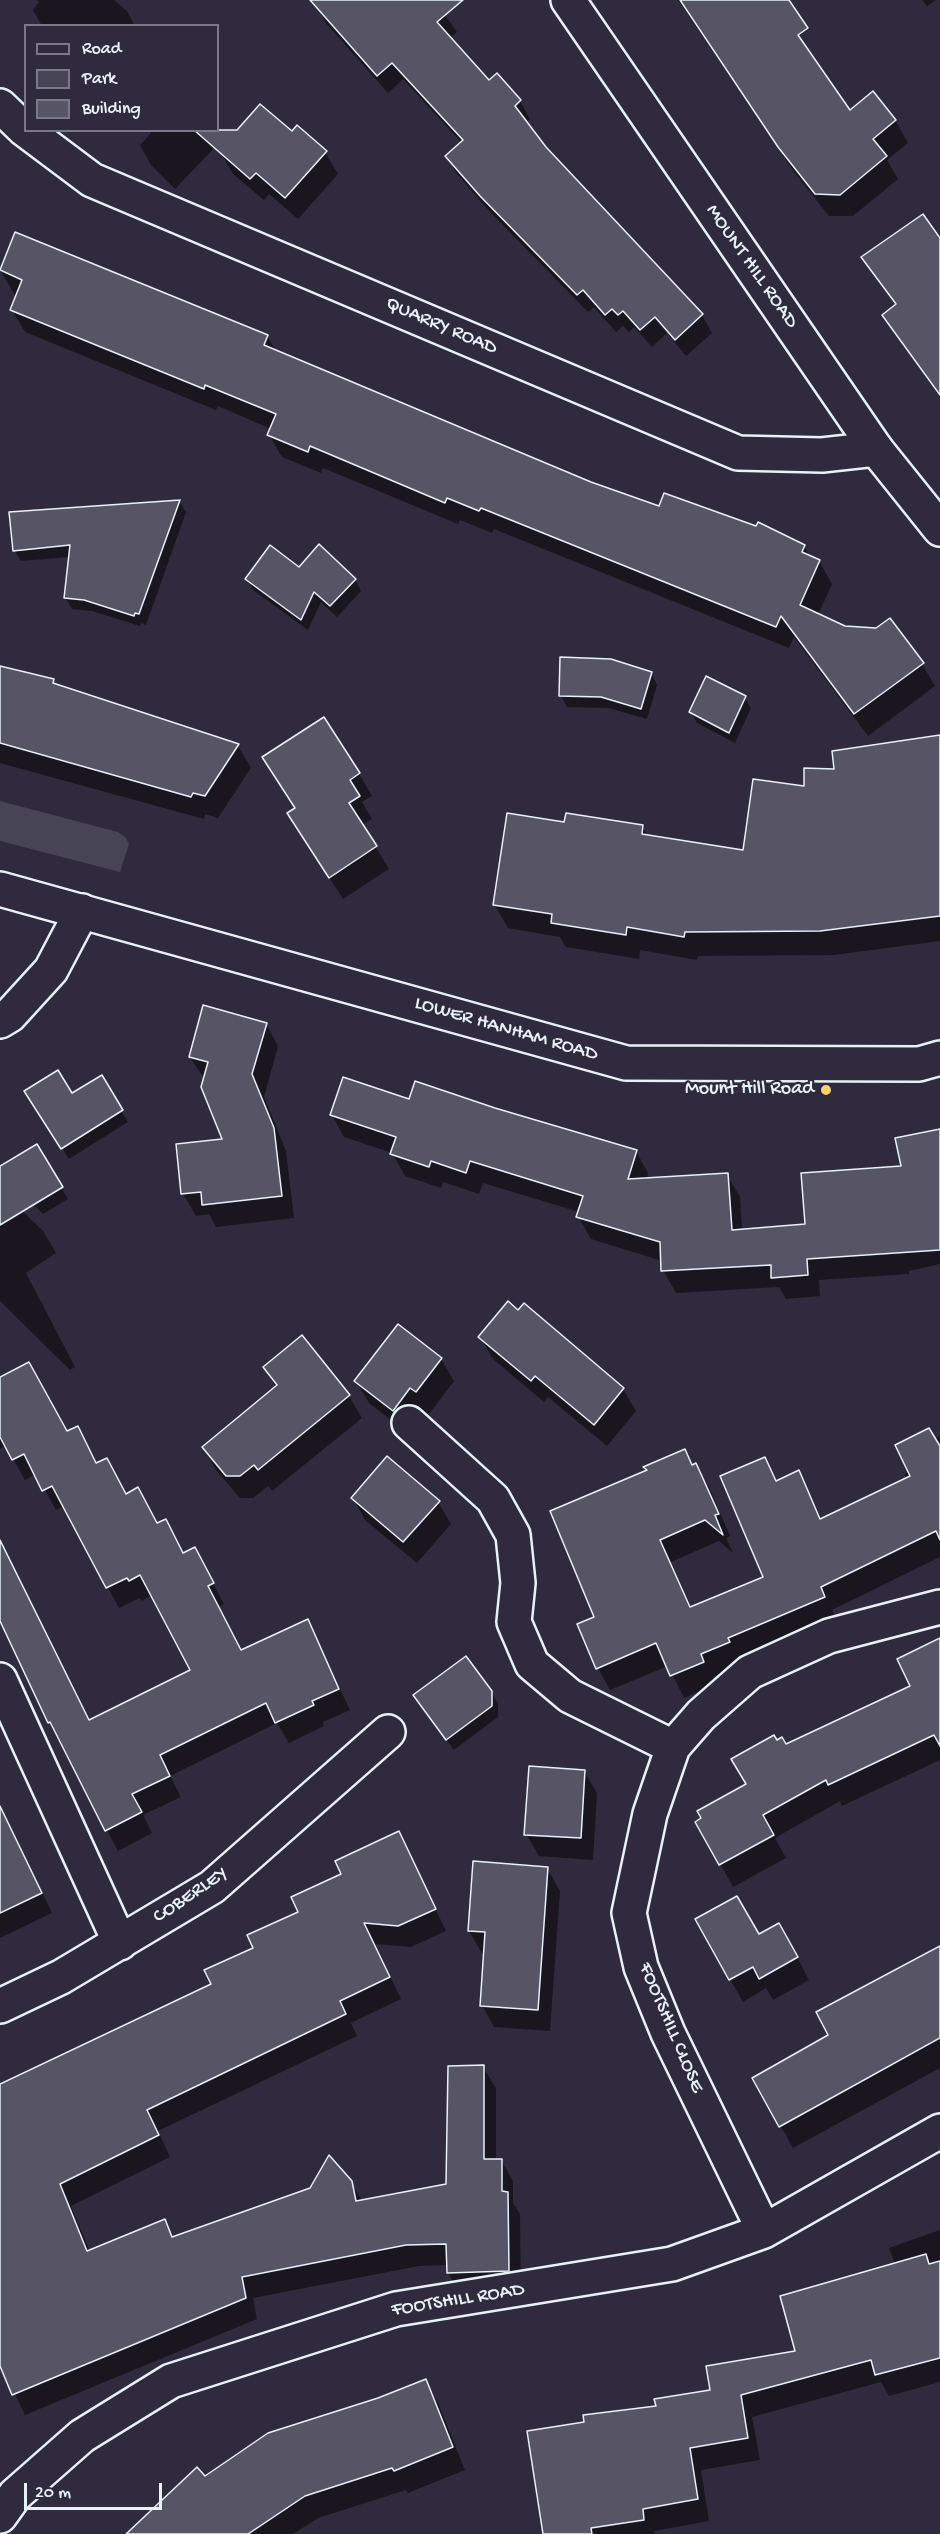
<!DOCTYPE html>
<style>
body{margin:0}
#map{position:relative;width:940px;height:2534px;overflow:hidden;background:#2f2a3d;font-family:"Gochi Hand",sans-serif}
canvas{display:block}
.legend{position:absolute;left:24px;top:24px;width:195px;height:108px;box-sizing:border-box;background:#2f2a3d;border:2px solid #797a88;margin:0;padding:8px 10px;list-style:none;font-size:18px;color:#e8f1f8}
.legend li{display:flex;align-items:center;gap:12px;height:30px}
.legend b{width:30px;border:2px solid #797a88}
.scale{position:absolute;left:24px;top:2483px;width:138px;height:27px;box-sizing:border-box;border:3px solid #e8f1f8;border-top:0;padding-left:8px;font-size:18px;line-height:21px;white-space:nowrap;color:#e8f1f8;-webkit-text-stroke:4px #2f2a3d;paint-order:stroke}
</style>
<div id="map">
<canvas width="940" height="2534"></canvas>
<ul class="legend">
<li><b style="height:8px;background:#2f2a3d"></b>Road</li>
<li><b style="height:16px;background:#464455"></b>Park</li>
<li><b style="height:16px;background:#575565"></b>Building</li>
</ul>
<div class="scale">20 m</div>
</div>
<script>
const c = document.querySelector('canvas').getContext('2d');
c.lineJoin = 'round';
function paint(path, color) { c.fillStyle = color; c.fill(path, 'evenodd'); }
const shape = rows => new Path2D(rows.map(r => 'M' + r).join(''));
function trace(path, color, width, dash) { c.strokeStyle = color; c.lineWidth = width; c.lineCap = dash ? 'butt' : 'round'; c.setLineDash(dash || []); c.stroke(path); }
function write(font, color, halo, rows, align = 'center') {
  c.font = font + ' "Gochi Hand",sans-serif'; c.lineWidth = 4.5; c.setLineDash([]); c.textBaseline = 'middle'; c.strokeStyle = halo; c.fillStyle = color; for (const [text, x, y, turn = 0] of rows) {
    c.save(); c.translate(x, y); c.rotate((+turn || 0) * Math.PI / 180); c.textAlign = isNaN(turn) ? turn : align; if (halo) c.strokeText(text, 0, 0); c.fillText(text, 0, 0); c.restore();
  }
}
const green = shape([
 [0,801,118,832,126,838,129,844,120,872,0,841]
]);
const shadow = shape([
 [37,0,114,0,127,11,135,26,42,26,33,10,39,2],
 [315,0,434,0,457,32,450,38,489,82,520,101,530,119,526,123,545,148,702,315,712,333,686,356,667,333,652,347,634,327,629,332,623,326,616,332,594,307,588,312,492,214,457,174,447,156,462,143,403,79,388,93,325,22],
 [678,0,774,0,850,112,895,120,908,143,887,160,898,179,853,216,829,216,792,169],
 [922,0,936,0,927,6],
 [148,130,207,130,216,146,175,189,151,165,140,145,151,133],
 [292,133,325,152,338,174,298,219,269,194,264,200,233,174,220,152],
 [16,234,267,336,276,351,590,483,660,508,804,546,811,558,819,561,832,584,818,615,922,664,935,686,868,736,794,637,789,648,494,529,492,533,460,520,458,524,323,468,321,473,282,457,269,435,271,429,218,406,216,410,25,332,12,310,18,295,14,294,1,271],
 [940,241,940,397,884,316,896,306,863,257],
 [179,501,186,512,146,625,141,623,140,626,92,611,72,609,65,597,70,557,21,561,14,550],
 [299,569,355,579,361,591,337,617,321,602,308,630,253,590,247,579],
 [0,668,53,680,56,686,238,746,251,768,218,818,205,814,204,819,0,763],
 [651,673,657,685,647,719,608,708,567,707,561,696],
 [744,697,751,708,735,743,697,723,691,712],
 [940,737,940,941,834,955,698,956,697,960,640,950,639,959,566,947,560,937,508,928,494,904,566,824,642,826,648,837,745,852,806,788,836,770],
 [359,774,372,796,362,802,372,819,362,825,389,869,343,899,289,814],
 [266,1024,278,1046,264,1097,286,1151,294,1218,216,1227,209,1214,196,1216,183,1194,224,1140,205,1080,190,1057],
 [101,1077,128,1122,69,1159,33,1103,72,1095],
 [410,1101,494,1109,636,1151,648,1173,647,1179,727,1175,740,1197,742,1230,807,1225,903,1167,940,1130,940,1264,909,1271,909,1274,819,1280,820,1296,786,1299,779,1287,676,1293,663,1270,662,1261,591,1239,578,1216,579,1212,483,1183,479,1194,443,1182,441,1188,405,1176,392,1153,344,1137,332,1115],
 [36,1146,68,1199,43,1214,6,1179,0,1169],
 [9,1198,43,1231,56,1253,26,1273,75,1367,70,1370,0,1301,0,1207],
 [518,1312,623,1389,636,1411,607,1446,548,1397,544,1402,493,1359,480,1337],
 [441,1359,454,1381,429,1414,423,1410,406,1432,369,1403,356,1381],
 [265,1368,349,1396,362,1418,272,1491,268,1486,253,1498,240,1498,216,1470,204,1448,276,1388],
 [0,1378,89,1449,97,1464,157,1525,165,1520,184,1554,206,1570,224,1604,218,1607,241,1652,307,1621,350,1710,323,1722,324,1726,289,1743,277,1723,170,1776,181,1797,143,1815,152,1833,118,1851,49,1722,0,1618,0,1565,9,1561,21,1582,89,1722,192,1671,152,1595,142,1601,140,1598,119,1608,64,1506,56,1510,36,1474,25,1480,6,1446,0,1449],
 [940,1436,940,1557,832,1610,836,1619,713,1677,716,1684,684,1698,668,1666,610,1690,598,1668,596,1618,648,1472,646,1468,684,1451,709,1487,730,1536,726,1538,733,1553,719,1541,671,1562,692,1608,765,1577,764,1459,777,1482,799,1472,822,1520,907,1479,905,1474,934,1439],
 [353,1498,438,1502,451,1524,417,1563,365,1520],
 [940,1642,940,1760,842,1806,840,1801,775,1838,786,1858,733,1887,697,1822,748,1784,776,1742,785,1746,912,1686],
 [491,1692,498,1704,498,1717,454,1750,421,1706],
 [584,1771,597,1793,593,1860,539,1856,526,1834],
 [0,1804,52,1913,0,1938],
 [399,1833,446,1931,411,1947,375,1944,401,1999,351,2023,357,2036,158,2131,170,2157,71,2206,90,2252,164,2221,174,2238,351,2182,362,2201,448,2185,483,2067,496,2088,496,2160,501,2160,513,2181,513,2203,520,2214,521,2292,461,2294,448,2273,448,2265,419,2266,253,2298,257,2319,25,2415,0,2362,0,2087,213,1985,344,1875],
 [547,1868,560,1891,550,2031,494,2027,482,2005,485,1953,482,1953,469,1931],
 [697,1920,792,1947,809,1980,773,2000,766,1988,743,2002],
 [940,1947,940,2068,793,2148,754,2079,830,2035],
 [940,2230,940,2382,889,2396,881,2382,752,2417,760,2460,701,2470,709,2521,654,2531,655,2534,544,2534,586,2424,712,2391,797,2353,895,2264,889,2248],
 [425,2381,438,2403,465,2470,408,2493,406,2490,318,2518,293,2534,127,2534,205,2478]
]);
const building = shape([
 [310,0,463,0,437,22,489,80,497,73,521,100,515,106,546,147,703,314,675,340,655,317,640,330,623,311,618,315,612,309,605,315,583,290,577,295,480,196,445,156,463,140,392,63,377,76,310,0],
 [680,0,789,0,808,28,798,35,850,110,873,91,896,120,873,139,887,156,840,195,815,194,778,147,680,0],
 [260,104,292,131,297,125,327,151,285,198,256,173,250,179,194,130,237,130,260,104],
 [923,214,940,238,940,395,882,315,896,304,861,257,923,214],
 [15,232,268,335,264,345,591,482,659,506,664,493,756,526,758,522,805,545,802,552,820,560,800,605,845,626,876,628,890,618,924,663,854,714,781,616,776,627,481,508,479,511,447,498,445,503,310,446,308,452,267,435,276,414,205,385,204,389,10,310,22,280,0,270,15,232],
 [180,500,139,614,135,613,134,616,84,600,64,598,70,545,13,551,9,512,180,500],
 [319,544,356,579,330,606,314,592,301,620,245,579,270,545,299,567,319,544],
 [560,657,611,659,652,672,641,709,601,697,559,696,560,657],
 [0,666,54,679,53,683,239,744,205,796,193,793,191,797,0,743,0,666],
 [706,676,746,696,729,733,689,712,706,676],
 [324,717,360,773,350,780,360,796,349,803,377,846,329,878,287,813,295,808,262,757,324,717],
 [940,735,940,916,820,931,685,932,684,937,627,927,626,935,551,923,552,914,493,905,507,813,564,822,566,813,643,825,642,834,743,850,753,779,804,786,804,768,834,769,832,751,940,735],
 [203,1005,267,1023,252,1074,274,1128,282,1196,202,1205,201,1192,181,1194,176,1144,222,1139,201,1087,208,1062,189,1057,203,1005],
 [58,1070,72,1093,102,1075,123,1110,61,1149,24,1091,58,1070],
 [343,1077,409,1099,415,1081,495,1108,637,1150,628,1179,728,1173,732,1230,805,1224,801,1173,901,1166,895,1138,940,1129,940,1250,807,1259,808,1275,771,1278,771,1265,661,1271,660,1242,576,1217,583,1196,470,1161,466,1173,431,1161,429,1167,390,1154,396,1137,330,1115,343,1077],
 [37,1144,63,1187,0,1225,0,1166,37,1144],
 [508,1301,518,1310,524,1303,624,1388,594,1425,535,1376,531,1381,478,1337,508,1301],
 [398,1324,442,1358,416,1392,410,1388,393,1411,354,1381,398,1324],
 [302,1335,350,1395,258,1470,254,1465,240,1476,226,1476,202,1447,277,1385,263,1367,302,1335],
 [29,1362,67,1431,78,1426,96,1463,107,1458,126,1494,138,1487,157,1523,166,1519,183,1553,195,1547,214,1583,208,1586,241,1650,308,1619,339,1689,312,1701,314,1705,275,1723,266,1703,160,1755,170,1776,132,1794,142,1812,105,1831,50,1722,48,1723,0,1621,0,1540,89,1720,190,1670,140,1575,129,1581,127,1578,106,1588,52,1486,42,1491,24,1454,12,1460,0,1437,0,1377,29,1362],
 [929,1428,940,1446,940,1540,936,1531,821,1587,825,1597,728,1638,730,1642,701,1654,704,1662,670,1676,656,1643,596,1669,577,1624,594,1617,550,1511,647,1470,643,1467,685,1449,692,1465,696,1463,719,1514,715,1515,723,1535,705,1520,660,1540,690,1607,763,1577,720,1476,765,1457,776,1481,799,1470,820,1519,910,1476,895,1445,929,1428],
 [387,1456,440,1501,403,1542,351,1498,387,1456],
 [940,1638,940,1746,934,1735,828,1785,826,1780,763,1815,774,1835,719,1865,695,1822,701,1818,697,1811,746,1784,731,1759,774,1735,777,1740,782,1737,786,1744,910,1686,897,1659,940,1638],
 [466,1656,492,1691,492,1706,446,1740,413,1695,466,1656],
 [529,1766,585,1770,581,1838,524,1835,529,1766],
 [0,1806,42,1893,0,1913,0,1806],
 [399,1831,436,1909,398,1926,364,1923,390,1977,340,2001,346,2014,147,2110,159,2135,60,2184,87,2251,165,2219,172,2237,310,2188,329,2155,352,2181,356,2201,446,2184,448,2066,484,2065,484,2159,502,2159,502,2191,508,2192,509,2271,447,2273,446,2244,406,2245,242,2277,246,2298,12,2395,0,2366,0,2084,211,1984,204,1970,253,1948,247,1935,298,1912,291,1897,341,1874,335,1861,399,1831],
 [473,1861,548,1867,538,2010,480,2006,485,1932,468,1931,473,1861],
 [737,1896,759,1934,779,1923,798,1957,759,1979,753,1967,729,1980,695,1919,737,1896],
 [940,1946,940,2038,779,2127,752,2078,828,2035,816,2012,940,1946],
 [926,2254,929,2264,940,2261,940,2358,875,2375,871,2360,741,2395,748,2438,690,2448,698,2499,643,2509,644,2520,591,2528,592,2534,543,2534,527,2431,584,2422,583,2415,656,2406,654,2399,710,2390,706,2366,795,2351,780,2296,926,2254],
 [426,2379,453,2447,394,2471,392,2468,305,2496,248,2534,126,2534,197,2467,205,2476,268,2433,378,2398,426,2379]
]);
const minor = shape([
 [0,106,24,129,92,180,738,453,822,455,876,449],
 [0,1021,10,1015,51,970,82,911],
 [409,1423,493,1499,513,1535,518,1583,514,1622,532,1664,570,1696,673,1747],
 [0,1680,120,1943],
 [0,2006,61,1977,212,1887,388,1732],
 [764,2231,668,2033,641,1967,629,1913,650,1814,673,1747,701,1715,750,1672,829,1636,940,1607],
 [0,2516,15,2495,82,2436,171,2381,396,2309,672,2264,764,2231,940,2131]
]);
const tertiary = shape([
 [568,0,876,449,940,529]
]);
const secondary = shape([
 [0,889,626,1063,919,1064,940,1058]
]);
const markers = [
 [826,1090,6,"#ffd166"]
];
const streetNames = [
 ["MOUNT HILL ROAD",751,267,55],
 ["QUARRY ROAD",441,327,23],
 ["LOWER HANHAM ROAD",506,1030,16],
 ["COBERLEY",191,1896,-34],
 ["FOOTSHILL CLOSE",670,2028,67],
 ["FOOTSHILL ROAD",458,2301,-9]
];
const poiNames = [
 ["Mount Hill Road",814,1090]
];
paint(green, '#464455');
paint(shadow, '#0007');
paint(building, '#575565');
trace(building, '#e8f1f8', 1.5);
trace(minor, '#e8f1f8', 38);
trace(tertiary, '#e8f1f8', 38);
trace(secondary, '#e8f1f8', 38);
trace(minor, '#2f2a3d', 33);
trace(tertiary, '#2f2a3d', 33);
trace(secondary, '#2f2a3d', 33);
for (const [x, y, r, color] of markers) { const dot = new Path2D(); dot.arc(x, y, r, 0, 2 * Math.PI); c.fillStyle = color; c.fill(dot); trace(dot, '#2f2a3d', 2); }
write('20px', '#e8f1f8', '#2f2a3d', streetNames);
write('20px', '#e8f1f8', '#2f2a3d', poiNames, 'right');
</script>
